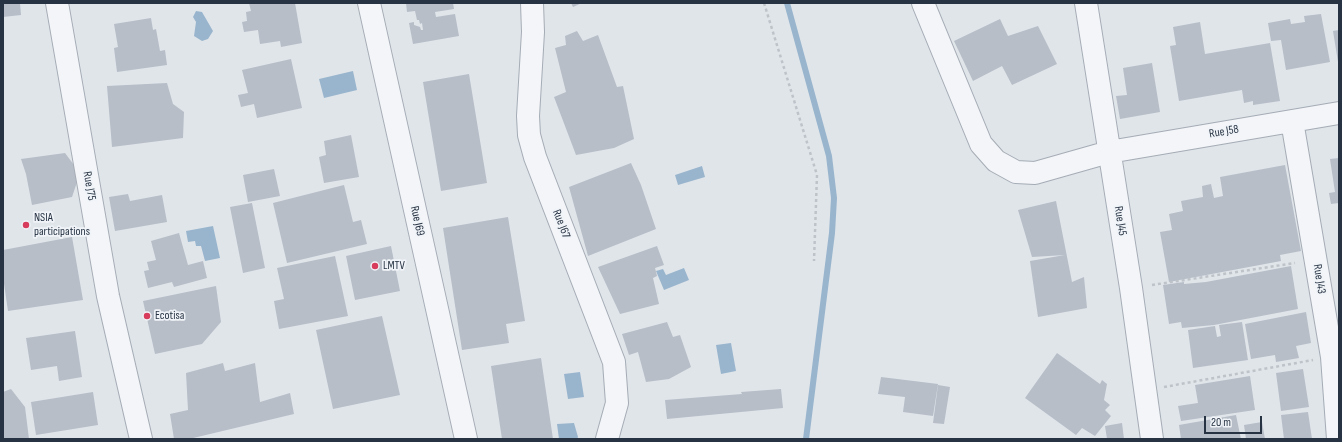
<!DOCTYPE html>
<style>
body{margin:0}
#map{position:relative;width:1342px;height:442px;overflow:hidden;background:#e0e5ea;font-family:"Sofia Sans Condensed",sans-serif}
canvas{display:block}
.frame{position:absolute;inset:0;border:4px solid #273343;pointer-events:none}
.scale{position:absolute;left:1204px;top:416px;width:58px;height:18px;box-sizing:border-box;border:2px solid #273343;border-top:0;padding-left:5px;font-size:12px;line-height:14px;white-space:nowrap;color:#273343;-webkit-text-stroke:3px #f0f4f8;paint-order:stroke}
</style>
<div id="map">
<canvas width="1342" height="442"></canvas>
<div class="frame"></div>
<div class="scale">20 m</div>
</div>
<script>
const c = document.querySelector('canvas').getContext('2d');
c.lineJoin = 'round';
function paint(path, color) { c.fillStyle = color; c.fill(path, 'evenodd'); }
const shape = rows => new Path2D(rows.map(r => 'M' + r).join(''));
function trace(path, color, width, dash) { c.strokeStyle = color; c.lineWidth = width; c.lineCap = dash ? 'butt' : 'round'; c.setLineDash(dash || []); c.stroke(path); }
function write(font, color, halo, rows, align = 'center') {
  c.font = font + ' "Sofia Sans Condensed",sans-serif'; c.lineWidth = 3.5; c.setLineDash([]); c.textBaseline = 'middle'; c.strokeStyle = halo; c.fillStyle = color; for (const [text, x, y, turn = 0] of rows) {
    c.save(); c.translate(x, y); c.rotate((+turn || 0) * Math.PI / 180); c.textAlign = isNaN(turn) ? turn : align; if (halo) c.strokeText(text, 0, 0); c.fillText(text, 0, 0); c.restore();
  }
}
const water = shape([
 [196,11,202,12,213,31,208,39,202,41,194,36,196,22,193,17],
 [353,71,357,90,324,98,319,79],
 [702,166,705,177,678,185,675,175],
 [213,226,220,258,205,261,201,246,196,246,195,241,188,242,186,231],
 [684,268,689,280,664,290,656,271,663,269,666,275],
 [731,343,736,371,721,374,716,345],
 [580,372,584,397,568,399,564,374],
 [574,423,578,437,577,439,559,439,557,424]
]);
const stream = shape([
 [787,3,829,156,834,198,832,233,806,439]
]);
const building = shape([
 [3,3,20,3,21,15,3,17],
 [249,3,295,3,302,43,281,47,280,41,260,44,258,30,244,32,242,22,247,21,246,12,251,11],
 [406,3,453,3,454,9,435,12,436,17,455,14,459,36,413,44,409,23,414,22,414,25,420,27,421,30,423,30,422,23,420,24,419,20,417,20,415,11,407,12],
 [571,3,582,3,573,7],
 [1321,14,1330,62,1286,70,1281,40,1271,41,1268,23,1290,19,1291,24,1305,22,1304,16],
 [151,18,153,30,156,29,160,51,165,50,167,65,117,72,114,48,118,47,114,24],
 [1000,19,1008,36,1038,26,1057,64,1012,85,1002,66,973,81,954,41],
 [1200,22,1205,54,1270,43,1280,101,1253,105,1253,101,1244,103,1242,90,1179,101,1170,46,1176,45,1173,27],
 [1339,30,1339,62,1338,62,1333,31],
 [577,31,583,41,598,35,617,87,623,86,634,139,614,148,576,155,554,97,566,92,555,48,566,45,565,36],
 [291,59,302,108,257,118,254,104,241,107,238,95,248,93,242,70],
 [1152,63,1160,112,1120,119,1116,96,1127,95,1123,68],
 [469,74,487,183,441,191,423,82],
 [167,83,173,104,184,112,183,138,112,147,107,86],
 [351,135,359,177,324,183,319,157,326,155,324,141],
 [65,153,80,173,72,197,32,205,26,174,21,159],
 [1339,158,1339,203,1331,204,1329,193,1335,192,1330,159],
 [631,163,641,185,656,229,588,256,569,187],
 [1285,165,1301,251,1280,255,1281,261,1169,282,1160,232,1172,230,1169,214,1183,211,1181,201,1203,197,1202,186,1211,184,1214,198,1223,196,1220,177],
 [274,169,280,196,248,202,243,175],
 [344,185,353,222,361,220,367,244,287,263,273,203],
 [128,194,130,201,162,195,167,222,115,231,109,197],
 [1056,201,1072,282,1084,277,1087,308,1038,317,1030,261,1065,255,1032,257,1018,210],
 [252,203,265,268,243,273,230,207],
 [508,217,525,321,506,324,509,343,462,350,443,228],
 [179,233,188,265,203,261,207,278,174,287,172,282,148,288,144,271,149,270,147,262,156,260,151,241],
 [72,237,83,300,8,311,3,277,3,250],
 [391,246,400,291,355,300,346,256],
 [657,246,664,265,655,268,657,276,653,278,659,304,620,314,598,267],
 [335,256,348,316,279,329,274,301,284,299,277,268],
 [1291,266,1298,309,1214,325,1182,328,1181,322,1169,324,1163,285,1184,282,1184,284,1206,282],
 [216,286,221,322,202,344,155,354,143,301],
 [1306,312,1311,343,1296,346,1299,358,1276,362,1275,355,1251,359,1245,324],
 [382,316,400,395,333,409,316,330],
 [667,322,673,337,680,335,691,367,669,379,646,382,638,352,629,355,622,334],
 [1242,322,1248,360,1193,368,1188,330,1215,326,1217,337,1221,336,1219,325],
 [75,331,82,377,59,381,57,366,31,370,26,338],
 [1057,353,1100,384,1102,380,1107,384,1104,400,1110,405,1105,410,1111,416,1095,436,1082,428,1076,435,1025,398],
 [541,358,553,439,502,439,491,366],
 [223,363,225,371,255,363,260,402,290,393,294,414,189,439,174,439,170,414,188,410,186,373],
 [1303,369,1309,407,1281,411,1276,373],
 [1250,376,1255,410,1181,421,1178,406,1198,403,1195,385],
 [881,377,938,384,933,416,903,412,905,397,878,394],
 [938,385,950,387,944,424,933,423],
 [11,389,25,407,29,439,3,439,3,392],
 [781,389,783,408,667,419,665,400,742,394,741,392],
 [93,392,98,425,36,435,31,402],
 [1308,412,1312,439,1284,439,1281,415],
 [1236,415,1241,439,1181,439,1179,425],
 [1262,422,1265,439,1246,439,1244,425],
 [1122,423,1124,439,1107,439,1105,426]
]);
const path = shape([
 [764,3,817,175,814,261],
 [1152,285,1295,263],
 [1164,387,1313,360]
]);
const minor = shape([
 [57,3,108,296,141,439],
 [369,3,466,439],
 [532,3,533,32,528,116,529,135,535,157,614,362,617,403,607,439],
 [923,3,981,144,996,161,1016,172,1035,173,1109,152,1339,113],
 [1086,3,1131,288,1152,439],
 [1292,121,1332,357,1338,439]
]);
const markers = [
 [26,225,4,"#d83c5c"],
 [375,266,4,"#d83c5c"],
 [147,316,4,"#d83c5c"]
];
const streetNames = [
 ["Rue J58",1224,132,-10],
 ["Rue J75",89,186,80],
 ["Rue J69",417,221,77],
 ["Rue J45",1120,221,81],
 ["Rue J67",561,224,69],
 ["Rue J43",1319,279,81]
];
const poiNames = [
 ["NSIA",34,218],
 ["participations",34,232],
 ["LMTV",383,266],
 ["Ecotisa",155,316]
];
paint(water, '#99b5cd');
trace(stream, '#99b5cd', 6);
paint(building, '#b7bec8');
trace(minor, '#a5acb5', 24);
trace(path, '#bec3c9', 2.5, [3, 3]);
trace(minor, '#f3f5f8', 22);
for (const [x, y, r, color] of markers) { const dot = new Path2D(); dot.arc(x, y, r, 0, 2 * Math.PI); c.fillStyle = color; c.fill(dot); trace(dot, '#f0f4f8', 1.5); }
write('12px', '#273343', '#f0f4f8', streetNames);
write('12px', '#273343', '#f0f4f8', poiNames, 'left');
</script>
